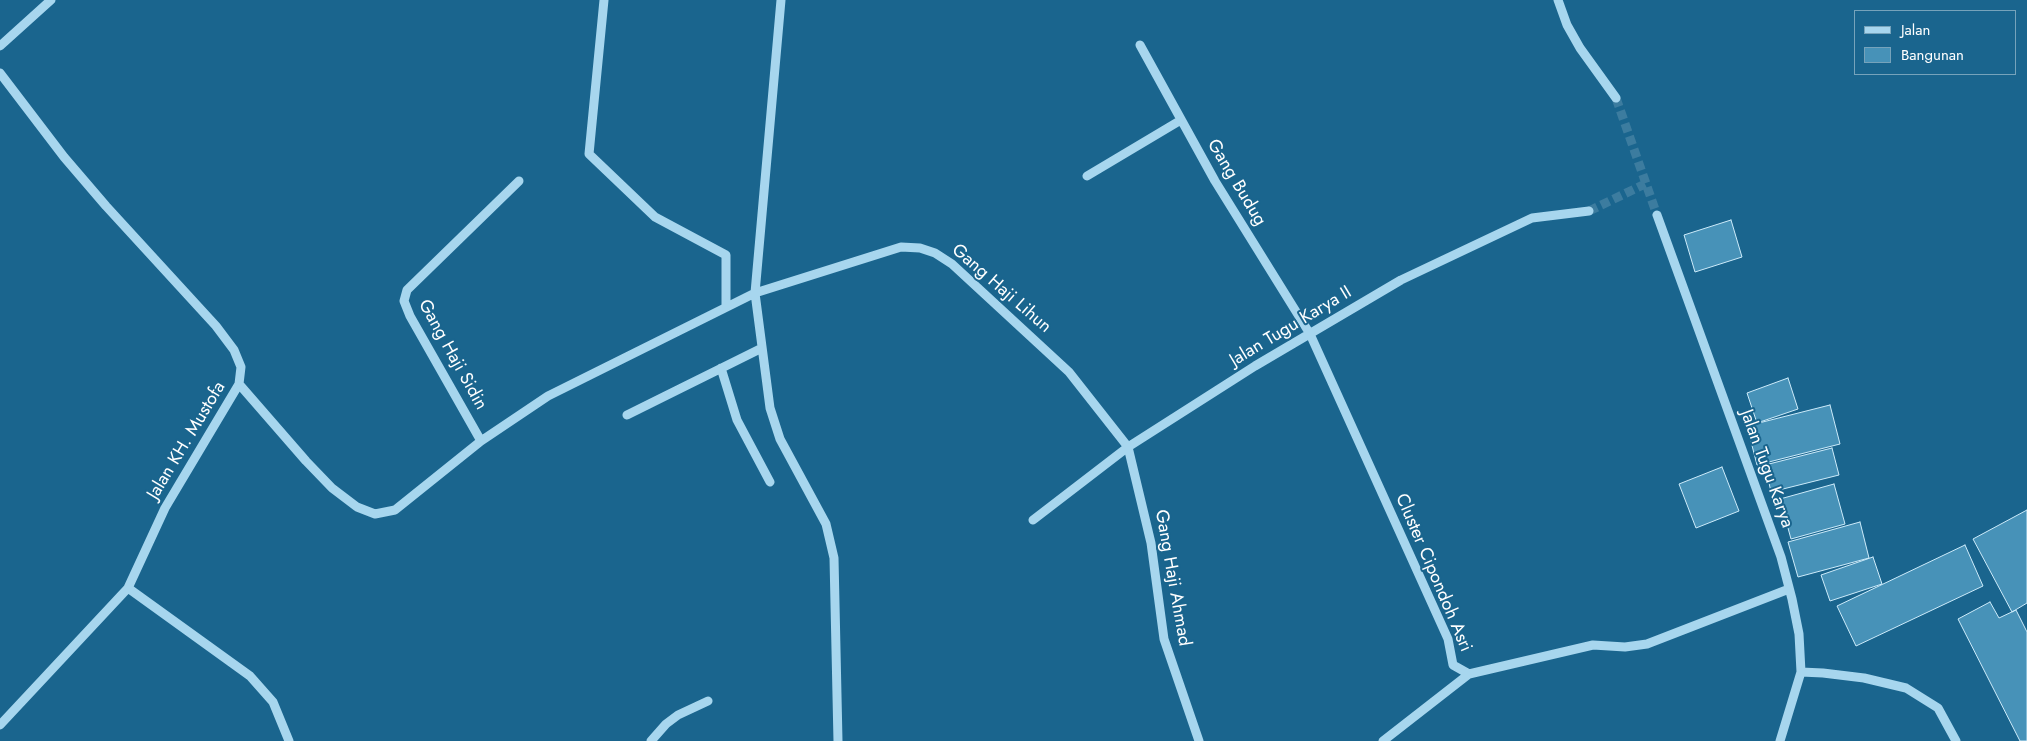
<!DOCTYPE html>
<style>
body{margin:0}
#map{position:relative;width:2027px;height:741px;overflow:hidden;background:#1a658e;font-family:Jost,sans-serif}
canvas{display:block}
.legend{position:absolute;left:1854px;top:10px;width:162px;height:65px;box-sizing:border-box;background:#1a658e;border:1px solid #76a3bb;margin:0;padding:6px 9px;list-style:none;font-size:15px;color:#fff}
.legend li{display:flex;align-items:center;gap:10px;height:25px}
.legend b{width:25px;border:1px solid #76a3bb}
</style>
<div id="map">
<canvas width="2027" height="741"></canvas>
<ul class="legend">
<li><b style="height:6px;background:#a7d6ee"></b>Jalan</li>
<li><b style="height:14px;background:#4792b8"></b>Bangunan</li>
</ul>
</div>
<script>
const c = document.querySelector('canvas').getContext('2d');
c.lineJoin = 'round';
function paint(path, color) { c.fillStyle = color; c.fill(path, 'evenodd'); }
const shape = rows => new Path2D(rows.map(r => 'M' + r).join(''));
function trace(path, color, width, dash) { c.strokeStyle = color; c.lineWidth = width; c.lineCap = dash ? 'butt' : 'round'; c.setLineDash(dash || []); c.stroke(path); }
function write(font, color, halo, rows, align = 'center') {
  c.font = font + ' Jost,sans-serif'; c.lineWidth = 4; c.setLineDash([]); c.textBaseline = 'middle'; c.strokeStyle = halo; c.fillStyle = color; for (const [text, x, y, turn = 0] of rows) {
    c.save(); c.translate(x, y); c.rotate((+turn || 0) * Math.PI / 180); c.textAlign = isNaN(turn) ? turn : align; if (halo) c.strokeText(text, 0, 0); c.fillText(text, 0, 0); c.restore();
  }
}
const building = shape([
 [1731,220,1742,257,1695,272,1684,235,1731,220],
 [1788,378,1798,409,1757,423,1747,393,1788,378],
 [1830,405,1840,444,1757,465,1747,426,1830,405],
 [1832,448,1839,475,1771,492,1765,465,1832,448],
 [1722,467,1739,511,1696,528,1679,484,1722,467],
 [1834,484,1845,524,1791,539,1780,499,1834,484],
 [2027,510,2027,603,2012,612,1973,539,2027,510],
 [1860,522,1869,558,1798,577,1788,542,1860,522],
 [1965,545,1983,586,1856,646,1837,606,1965,545],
 [1873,557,1882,584,1830,601,1821,575,1873,557],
 [1990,602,1999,618,2016,610,2027,632,2027,741,2020,741,1958,619,1990,602]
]);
const minorTunnel = shape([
 [1616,98,1657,215],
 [1589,211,1645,184]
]);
const minor = shape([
 [604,0,589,154,655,217,726,255,726,307],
 [781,0,755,293,770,408,780,439,826,524,834,558,838,741],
 [1558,0,1567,25,1580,48,1616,98],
 [1140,45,1215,181,1310,334,1448,639,1453,665,1469,674,1593,645,1625,647,1647,644,1789,589],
 [0,46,51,0],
 [0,73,64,157,106,206,216,326,234,350,241,367,239,384,165,508,128,588,0,725],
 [1087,176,1181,120],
 [1657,215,1781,557,1792,599,1799,634,1801,672,1780,741],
 [721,368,737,420,770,482],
 [239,384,306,461,332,488,357,507,375,514,395,510,481,441,548,396,755,293,901,247,920,248,935,253,952,264,1069,372,1128,447,1151,543,1164,639,1199,741],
 [627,415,762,348],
 [481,441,410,316,404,301,407,290,519,181],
 [1033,520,1128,447,1255,366,1401,280,1532,218,1589,211],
 [128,588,250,676,273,702,289,741],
 [1801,672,1823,673,1864,678,1906,688,1938,708,1956,741],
 [651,741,666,724,678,715,708,701],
 [1383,741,1469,674]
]);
const streetNames = [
 ["Gang Budug",1236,183,59],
 ["Gang Haji Lihun",1001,289,41],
 ["Jalan Tugu Karya II",1291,327,-31],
 ["Gang Haji Sidin",452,355,61],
 ["Jalan KH. Mustofa",187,441,-59],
 ["Jalan Tugu Karya",1766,469,70],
 ["Cluster Cipondoh Asri",1433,573,67],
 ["Gang Haji Ahmad",1172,578,80]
];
paint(building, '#4792b8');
trace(building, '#cdebfa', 1);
trace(minorTunnel, '#3c7c9f', 9, [9, 4.5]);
trace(minor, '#a7d6ee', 9);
write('18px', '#fff', '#1a658e', streetNames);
</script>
